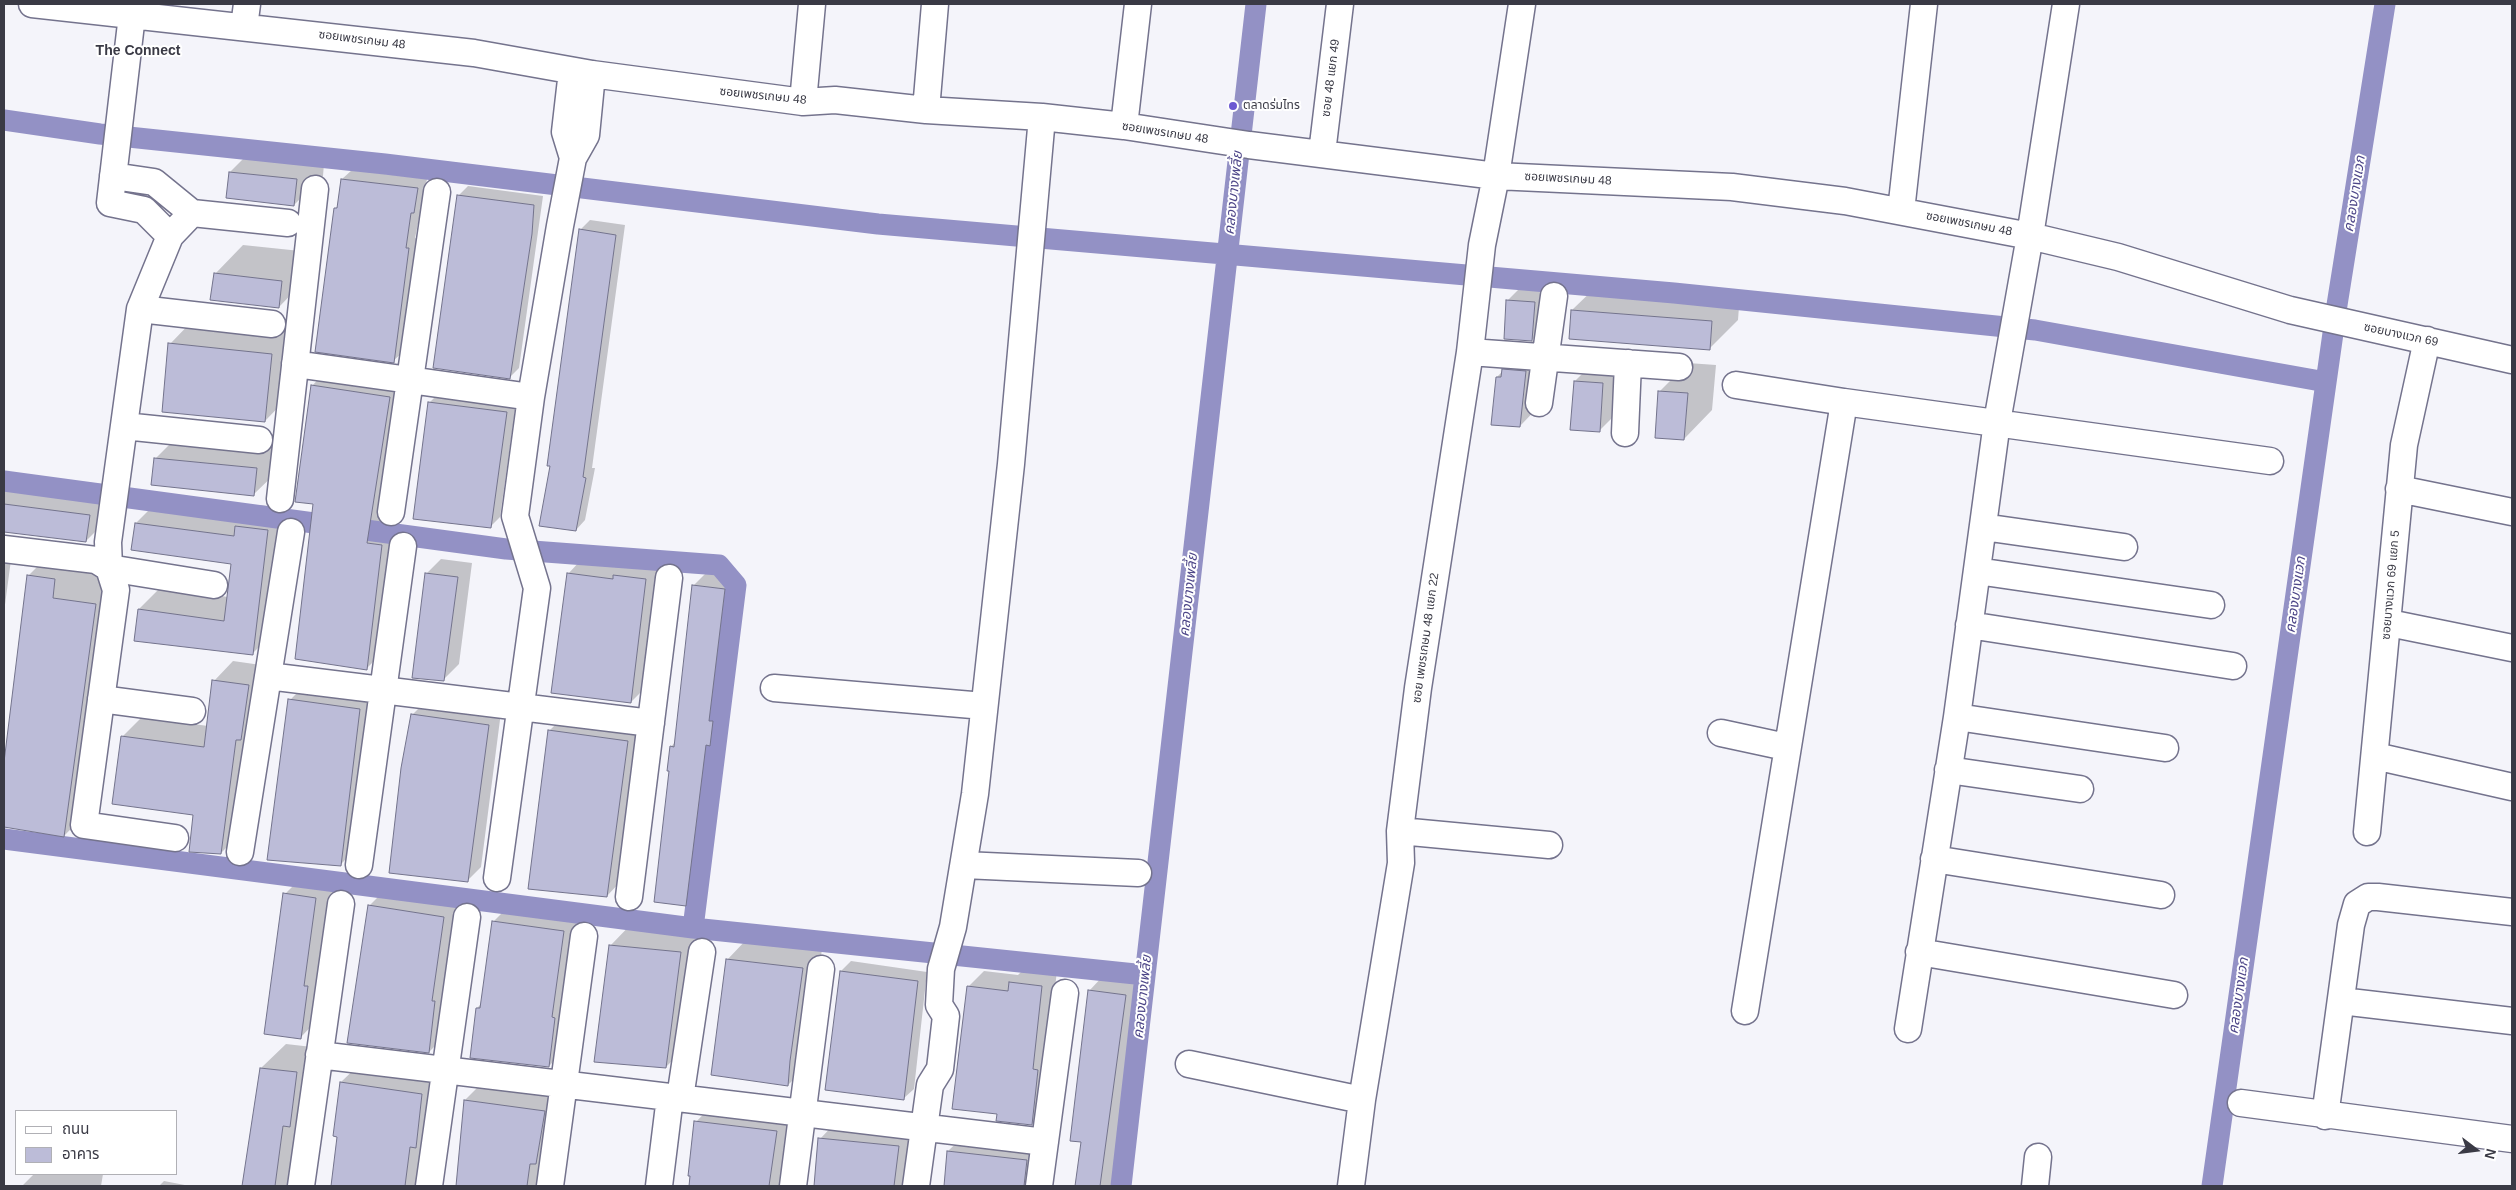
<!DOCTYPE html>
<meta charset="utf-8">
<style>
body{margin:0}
#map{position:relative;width:2516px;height:1190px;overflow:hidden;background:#f4f4fa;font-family:Arial,"Noto Sans Thai",sans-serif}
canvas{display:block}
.frame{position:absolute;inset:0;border:5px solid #3a3a45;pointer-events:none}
.legend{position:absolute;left:15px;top:1110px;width:162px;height:65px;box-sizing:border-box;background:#fff;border:1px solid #b0b0b5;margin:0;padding:6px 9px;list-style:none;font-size:15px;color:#3a3a45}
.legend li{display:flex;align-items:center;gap:10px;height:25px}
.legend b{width:25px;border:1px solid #b0b0b5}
.north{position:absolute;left:2451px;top:1125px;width:50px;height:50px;-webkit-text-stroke:4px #fff;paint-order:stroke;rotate:105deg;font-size:14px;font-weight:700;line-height:20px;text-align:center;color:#3a3a45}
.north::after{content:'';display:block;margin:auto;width:18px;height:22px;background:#3a3a45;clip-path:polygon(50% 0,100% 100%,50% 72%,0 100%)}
</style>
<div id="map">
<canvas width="2516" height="1190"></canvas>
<div class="frame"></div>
<ul class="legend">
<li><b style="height:6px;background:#fff"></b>ถนน</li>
<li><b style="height:14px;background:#bcbcd8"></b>อาคาร</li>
</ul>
<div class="north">N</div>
</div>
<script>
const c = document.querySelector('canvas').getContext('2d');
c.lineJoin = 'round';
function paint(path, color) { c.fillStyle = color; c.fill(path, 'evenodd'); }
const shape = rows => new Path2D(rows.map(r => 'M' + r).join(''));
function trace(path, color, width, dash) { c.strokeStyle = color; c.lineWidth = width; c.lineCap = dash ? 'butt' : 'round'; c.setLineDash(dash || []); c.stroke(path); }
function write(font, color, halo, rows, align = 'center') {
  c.font = font + ' Arial,"Noto Sans Thai",sans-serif'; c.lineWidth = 4; c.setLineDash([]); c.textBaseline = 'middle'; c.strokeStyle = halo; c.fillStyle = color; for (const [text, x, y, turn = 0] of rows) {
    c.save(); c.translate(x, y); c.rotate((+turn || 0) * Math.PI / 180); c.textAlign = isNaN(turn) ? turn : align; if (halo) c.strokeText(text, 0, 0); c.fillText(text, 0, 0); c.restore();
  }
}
const shadow = shape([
 [258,144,325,151,323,176,294,205,230,172],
 [352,170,427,179,415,238,418,239,403,352,393,361,335,209,339,205,342,179],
 [468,186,543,196,519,368,509,378,458,196],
 [590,220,625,225,592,468,595,468,585,520,576,530,551,465,580,230],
 [243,245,310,252,307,278,279,307,215,274],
 [1536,272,1563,274,1561,312,1532,340,1507,301],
 [1601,282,1740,293,1738,320,1709,349,1572,310],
 [198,315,300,325,293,392,265,421,170,344],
 [1532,341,1554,343,1548,397,1520,426,1497,377],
 [1603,353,1628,402,1599,431,1575,381],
 [1688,363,1716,365,1712,410,1684,439,1659,392],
 [324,373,402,385,379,531,394,533,379,656,367,668,314,503,312,386],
 [439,393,516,403,500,517,490,527,430,402],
 [184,430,285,440,283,466,254,494,155,459],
 [4,472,118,486,115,512,86,541,4,531],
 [158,501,249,514,258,505,289,508,275,631,253,653,135,640,139,609,161,587,228,597,232,562,136,523],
 [4,544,13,545,4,612],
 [57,547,124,576,92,807,64,836,4,826,4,765,28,576],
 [441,559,472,563,459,664,444,679,426,574],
 [580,561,623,567,627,563,658,567,643,690,631,702,568,574],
 [709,570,740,574,724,705,728,706,725,729,721,734,701,889,686,904,670,770,671,747,675,742,693,586],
 [233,661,268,666,241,833,221,853,195,814,123,736,142,717,208,726,214,681],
 [303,687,373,696,353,852,340,865,290,700],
 [425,702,501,712,481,867,468,880,412,715],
 [563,717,640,728,620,882,607,896,530,888,550,730],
 [306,873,337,877,324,965,321,1016,301,1037,285,894],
 [390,885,464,896,453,981,450,1031,429,1052,369,906],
 [514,901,584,911,572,997,570,1045,549,1066,477,1008,482,1003,493,922],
 [638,917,709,924,694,1038,666,1067,610,946],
 [746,940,822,949,807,1066,788,1085,727,960],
 [851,961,927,972,914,1089,904,1098,841,971],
 [1026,967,1057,970,1048,1054,1047,1108,1032,1124,968,987,984,971,1018,975],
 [1104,975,1141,980,1115,1186,1076,1186,1083,1141,1089,991],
 [286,1044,321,1048,295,1186,244,1186,261,1068],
 [366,1058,446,1069,425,1186,332,1186,338,1136,341,1082],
 [489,1076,569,1087,548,1186,458,1186,465,1100],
 [716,1101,797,1110,783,1186,689,1186,696,1122],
 [840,1118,919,1125,908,1186,815,1186,820,1139],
 [969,1131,1047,1140,1042,1186,945,1186,948,1151],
 [34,1174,103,1174,101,1186,22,1186],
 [164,1181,190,1186,159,1186]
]);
const canal = shape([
 [4,120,100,134,385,164,878,224,1674,293,2035,330,2326,382],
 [4,481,506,549,719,565,736,585,693,928],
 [4,839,693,928,1145,975],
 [1121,1186,1256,4],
 [2212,1186,2337,305,2385,4]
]);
const building = shape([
 [229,172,297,179,294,206,226,198,229,172],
 [341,179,418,188,414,213,411,213,406,248,409,248,394,363,315,352,334,208,337,208,341,179],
 [457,195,534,205,532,234,510,379,433,368,457,195],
 [579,229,616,235,583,477,586,478,576,531,539,526,550,466,547,466,579,229],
 [214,273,282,281,279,308,210,300,214,273],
 [1506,300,1535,302,1532,341,1504,339,1506,300],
 [1571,310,1712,321,1710,350,1569,339,1571,310],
 [168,343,272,354,265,422,162,412,168,343],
 [1502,369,1526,371,1520,427,1491,425,1496,377,1501,377,1502,369],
 [1574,381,1603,383,1600,432,1570,430,1574,381],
 [311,385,390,397,367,543,382,545,367,670,295,659,313,504,295,502,311,385],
 [1658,391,1688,393,1684,440,1655,438,1658,391],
 [428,402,507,412,491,528,413,519,428,402],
 [154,458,257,468,254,496,151,485,154,458],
 [4,504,90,515,86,542,4,532,4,504],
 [135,523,234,536,235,526,268,530,253,655,134,641,138,609,224,621,231,564,131,550,135,523],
 [425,573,458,577,444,681,412,678,425,573],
 [567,573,613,579,613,575,646,579,631,703,551,693,567,573],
 [27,575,55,579,53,598,96,604,64,837,4,827,4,762,27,575],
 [692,585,725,589,709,721,713,721,710,746,706,745,686,906,654,902,669,771,667,771,670,746,674,747,692,585],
 [212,680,249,685,241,740,236,740,221,854,189,852,193,815,112,804,121,736,204,747,212,680],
 [288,699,360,709,341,866,267,860,288,699],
 [411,714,489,725,468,882,389,873,401,768,411,714],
 [548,730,628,741,607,897,528,889,548,730],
 [283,893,316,898,304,986,308,986,301,1039,264,1034,283,893],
 [368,905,444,917,432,1001,435,1001,429,1053,347,1043,368,905],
 [492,921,564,931,552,1017,555,1018,549,1067,470,1058,476,1008,480,1008,492,921],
 [609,945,681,952,666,1068,594,1062,609,945],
 [726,959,803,968,790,1061,788,1086,711,1075,726,959],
 [840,971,918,981,904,1100,825,1090,840,971],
 [1009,982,1042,986,1033,1069,1038,1070,1032,1125,996,1121,997,1114,952,1109,967,986,1008,991,1009,982],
 [1088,990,1126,995,1100,1186,1075,1186,1081,1142,1070,1141,1088,990],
 [260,1068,297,1072,290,1127,283,1126,275,1186,242,1186,260,1068],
 [340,1082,422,1094,416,1148,410,1147,405,1186,331,1186,337,1137,333,1136,340,1082],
 [464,1100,545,1111,536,1164,530,1164,527,1186,456,1186,464,1100],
 [694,1121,777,1131,769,1186,689,1186,690,1176,688,1176,694,1121],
 [818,1138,899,1146,894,1186,814,1186,818,1138],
 [947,1151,1027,1160,1024,1186,944,1186,947,1151]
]);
const minor = shape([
 [32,4,474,53,592,74,803,102,835,100,926,110,1042,117,1124,126,1249,145,1496,176,1732,187,1845,201,2030,236,2118,257,2290,310,2512,360],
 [132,15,110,203,144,210,170,236],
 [244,27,247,4],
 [572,71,565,132,573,158],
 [803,102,812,4],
 [926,110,935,4],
 [1124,126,1138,4],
 [1322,153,1340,4],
 [113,176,154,182,192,213],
 [1901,211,1924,4],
 [140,309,272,324],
 [1470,352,1679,367],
 [295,364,531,397],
 [1736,385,1844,402],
 [1539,403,1554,296],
 [124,426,259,440],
 [1625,433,1628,363],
 [2399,489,2512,512],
 [280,499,315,189],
 [391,512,437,192],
 [1983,527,2124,547],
 [4,549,96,560,109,568,214,585],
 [1977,571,2211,605],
 [2389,623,2512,648],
 [1969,625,2233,666],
 [268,676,651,723],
 [774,688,984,706],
 [101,699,192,711],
 [1957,717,2165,748],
 [1721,733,1786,747],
 [2375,756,2512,787],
 [1948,770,2080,789],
 [1400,831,1549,845],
 [2367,832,2404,445,2427,340],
 [175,838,84,825,116,590,109,568,108,542,140,309,170,236,192,213,288,223],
 [240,852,291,532],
 [1934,859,2161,895],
 [359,865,403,546],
 [964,865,1138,873],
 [497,878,537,588,515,516,531,397,560,226,573,158,586,135,592,74],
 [629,897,669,578],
 [1919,952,2174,995],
 [2341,1001,2512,1021],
 [1745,1011,1844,402,2270,461],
 [1908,1029,1957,717,1997,422,2030,236,2066,4],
 [319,1055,1045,1142],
 [1189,1064,1362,1100],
 [680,1098,702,952],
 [2241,1103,2512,1139],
 [2325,1116,2351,925,2357,904,2368,897,2378,897,2512,912],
 [301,1186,341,904],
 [429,1186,467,917],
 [550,1186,584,936],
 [659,1186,670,1097],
 [793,1186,821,969],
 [916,1186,930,1085,940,1069,946,1016,939,1005,941,969,953,927,975,794,1011,464,1042,117],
 [1039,1186,1065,993],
 [1351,1186,1362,1100,1401,863,1400,831,1418,688,1470,352,1482,245,1496,176,1522,4],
 [2035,1186,2038,1157]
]);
const markers = [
 [1233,106,5,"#6b58d2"]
];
const streetNames = [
 ["ซอยเพชรเกษม 48",362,40,7],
 ["ซอย 48 แยก 49",1331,78,-83],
 ["ซอยเพชรเกษม 48",763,96,6],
 ["ซอยเพชรเกษม 48",1165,133,9],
 ["ซอยเพชรเกษม 48",1568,179,3],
 ["ซอยเพชรเกษม 48",1969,224,11],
 ["ซอยบางแวก 69",2401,335,12],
 ["ซอยบางแวก 69 แยก 5",2391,585,-85],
 ["ซอย เพชรเกษม 48 แยก 22",1426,638,-82]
];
const poiNames = [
 ["ตลาดร่มไทร",1243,106]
];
const neighbourhoodNames = [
 ["The Connect",138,51]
];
const waterNames = [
 ["คลองบางเพลี้ย",1234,193,-84],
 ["คลองบางแวก",2355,194,-81],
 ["คลองบางเพลี้ย",1189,595,-84],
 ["คลองบางแวก",2296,595,-82],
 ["คลองบางแวก",2239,996,-82],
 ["คลองบางเพลี้ย",1143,997,-84]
];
paint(shadow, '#0003');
trace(canal, '#9391c5', 21);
paint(building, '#bcbcd8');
trace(building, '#73738c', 1);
trace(minor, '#74738d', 29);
trace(minor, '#fff', 26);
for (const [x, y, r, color] of markers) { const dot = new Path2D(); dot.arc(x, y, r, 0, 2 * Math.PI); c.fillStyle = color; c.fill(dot); trace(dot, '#fff', 2); }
write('12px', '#3a3a45', '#fff', streetNames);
write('12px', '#3a3a45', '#fff', poiNames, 'left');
write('bold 14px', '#3a3a45', '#fff', neighbourhoodNames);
write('italic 14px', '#4d4688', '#fff', waterNames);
</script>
